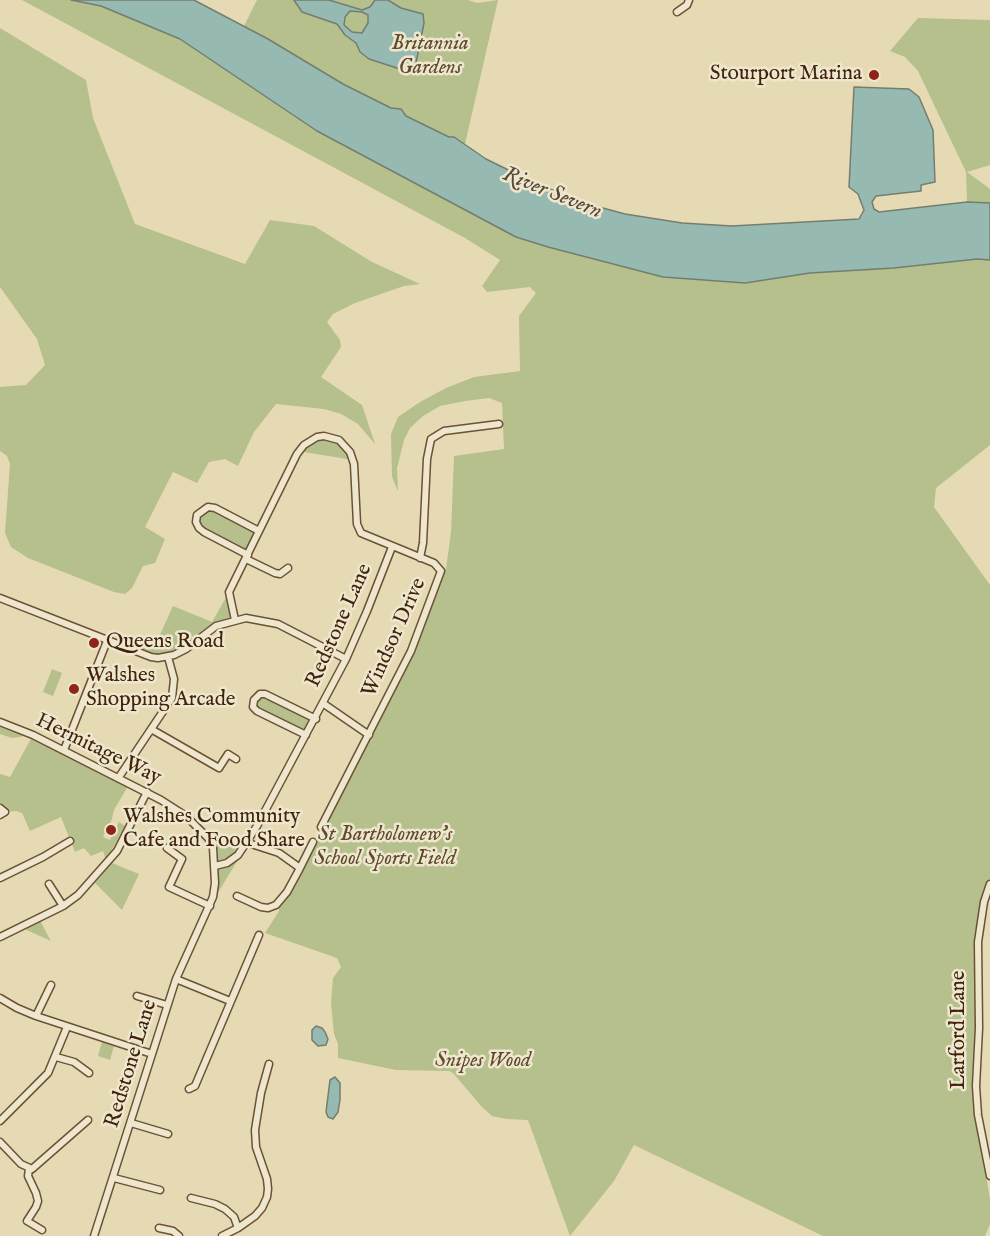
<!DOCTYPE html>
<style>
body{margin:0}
canvas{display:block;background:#e5dab3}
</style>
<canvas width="990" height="1236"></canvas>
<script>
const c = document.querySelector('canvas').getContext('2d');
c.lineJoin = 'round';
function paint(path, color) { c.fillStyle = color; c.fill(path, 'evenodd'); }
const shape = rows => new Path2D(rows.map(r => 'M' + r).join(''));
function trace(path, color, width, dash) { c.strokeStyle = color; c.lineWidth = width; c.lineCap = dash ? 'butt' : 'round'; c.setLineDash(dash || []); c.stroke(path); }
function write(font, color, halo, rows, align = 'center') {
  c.font = font + ' "IM FELL English",serif'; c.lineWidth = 5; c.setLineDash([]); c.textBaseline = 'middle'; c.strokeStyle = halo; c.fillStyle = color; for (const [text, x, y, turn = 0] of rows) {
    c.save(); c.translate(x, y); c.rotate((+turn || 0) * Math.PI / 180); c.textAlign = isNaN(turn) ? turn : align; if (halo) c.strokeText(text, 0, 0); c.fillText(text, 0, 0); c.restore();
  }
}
const green = shape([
 [22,0,71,0,101,6,180,39,317,131,516,237,548,247,663,277,745,283,810,273,894,268,977,259,990,260,990,445,936,488,934,507,990,585,990,884,979,914,975,941,974,967,977,1004,972,1095,990,1199,990,1224,985,1236,823,1236,634,1145,614,1181,570,1236,528,1120,506,1119,492,1116,482,1107,453,1073,449,1071,396,1070,338,1058,338,1044,334,1034,331,1003,333,978,341,967,337,958,265,933,279,911,279,906,295,886,292,883,395,683,440,577,446,569,451,532,454,456,504,449,502,403,489,398,465,401,440,406,423,416,410,428,404,440,397,468,398,491,392,477,391,434,398,417,420,402,446,388,474,377,520,371,519,316,536,293,530,287,487,292,482,286,500,260,465,238],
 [257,0,468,0,477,3,498,0,465,144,406,116,401,109,391,108,343,84,244,26],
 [918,18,990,20,990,165,967,172,990,189,990,203,967,202,966,172,918,71,905,57,890,51],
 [0,28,86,80,93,118,135,224,245,264,270,220,314,226,372,262,420,284,404,286,355,303,333,314,327,322,340,340,341,347,321,377,362,405,375,444,358,424,341,414,324,409,276,404,254,432,238,466,225,459,209,462,197,483,173,472,145,527,165,539,155,563,143,566,132,588,125,594,114,592,28,558,11,547,5,533,10,464,7,456,0,451,0,387,26,385,45,365,37,339,0,287],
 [317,437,339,440,353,460,298,451],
 [208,507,259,531,248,555,199,528,197,515],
 [229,592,235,620,225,623,186,649,158,658,119,646,124,635,154,648,173,606,212,622],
 [52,669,62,673,53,696,43,692],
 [262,696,306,717,310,721,308,727,304,729,300,729,259,709,255,705,256,700],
 [0,722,27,732,21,737,12,738,0,734],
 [33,735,130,783,114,810,112,819,103,837,110,840,119,822,125,826,106,860,103,851,91,856,84,848,75,852,61,817,30,831,22,813,16,811,5,812,0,815,0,774,10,777],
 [213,839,228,847,248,843,210,906,213,897,210,840],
 [112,863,139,874,122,910,95,883],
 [39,918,47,934,51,941,20,927],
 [102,1042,114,1046,110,1060,98,1056]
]);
const water = shape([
 [71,0,194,0,268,39,343,84,391,108,401,109,406,116,449,137,454,137,486,159,535,183,588,204,625,214,682,223,732,226,859,219,864,210,858,194,849,187,854,87,909,89,919,97,933,130,935,182,921,185,921,191,876,196,872,202,874,209,879,212,967,202,990,203,990,260,977,259,894,268,810,273,745,283,663,277,548,247,516,237,317,131,180,39,101,6,71,0],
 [294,0,329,0,362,10,370,7,375,0,388,0,401,8,423,14,424,23,416,63,412,69,406,71,369,59,360,52,356,43,345,35,337,24,302,12,294,0],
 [350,11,362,12,368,15,368,23,362,33,352,32,344,25,345,17,350,11],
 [316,1026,322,1028,325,1032,328,1039,326,1045,318,1046,312,1040,312,1030,316,1026],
 [335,1077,340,1083,340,1100,338,1112,333,1119,328,1117,326,1112,330,1080,335,1077]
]);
const minor = shape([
 [677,12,687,5,689,0],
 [248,555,204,532,199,528,196,522,197,515,208,507,215,508,259,531],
 [420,558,423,543,427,459,431,439,444,431,499,424],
 [246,559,275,573,280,574,288,568],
 [0,598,151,657,158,658,174,655,186,649,216,626,246,618,278,624,346,659],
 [235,620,229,592,297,454,304,445,317,437,324,436,339,440,350,452,354,464,357,524,361,533,434,563,441,571,411,651,321,827],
 [324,704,369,735],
 [0,722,33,735,161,800,186,816,210,840,213,848,215,883,213,897,176,979,94,1236],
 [151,729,219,768,228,754,236,759],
 [306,735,257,711,253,707,254,700,260,694,265,694,316,719],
 [64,750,107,641],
 [119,777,172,698,174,679,168,657],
 [0,808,5,812,0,815],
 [167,848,182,859,169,887,210,906],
 [215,866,227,863,238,855,257,826,346,659,367,611,392,547],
 [300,868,313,842],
 [0,878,43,857,70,841],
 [49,884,63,906],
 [990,884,984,902,978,942,979,1028,976,1086,978,1115,990,1176],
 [237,896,261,907,268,908,276,905,287,892,300,868,279,853,248,843],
 [0,937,63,906,78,895,117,851,147,792],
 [176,979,230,1001],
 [137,996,167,1005],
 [0,998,17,1008,36,1016,152,1054],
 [36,1016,51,985],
 [56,1057,74,1062,89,1073],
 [189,1089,195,1086,259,935],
 [0,1121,48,1073,67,1027],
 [131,1123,168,1134],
 [0,1142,21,1164,32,1169,88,1120],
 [29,1169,28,1176,36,1193,38,1201,36,1207,27,1221,42,1230],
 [114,1178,160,1190],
 [191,1198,215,1204,225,1209,234,1217,238,1228],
 [159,1228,173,1231,179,1236],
 [222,1236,238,1228,255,1216,262,1208,267,1197,268,1189,267,1179,256,1147,255,1130,261,1093,269,1064]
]);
const markers = [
 [874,75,6,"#8f2418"],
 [94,643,6,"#8f2418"],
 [74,689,6,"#8f2418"],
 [111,830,6,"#8f2418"]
];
const parkNames = [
 ["Britannia",430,45],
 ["Gardens",430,69],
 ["St Bartholomew's",385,836],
 ["School Sports Field",385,860],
 ["Snipes Wood",483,1062]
];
const poiNames = [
 ["Stourport Marina",862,75,"right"],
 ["Queens Road",106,643],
 ["Walshes",86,677],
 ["Shopping Arcade",86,701],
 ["Walshes Community",123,818],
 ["Cafe and Food Share",123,842]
];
const streetNames = [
 ["Redstone Lane",340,626,-66],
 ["Windsor Drive",395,638,-66],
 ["Hermitage Way",98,750,26],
 ["Larford Lane",960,1030,-90],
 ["Redstone Lane",132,1064,-73]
];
const waterNames = [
 ["River Severn",552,194,22]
];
paint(green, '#b5c08c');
paint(water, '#96bab1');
trace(water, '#747e6f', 1.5);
trace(minor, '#6b5136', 9);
trace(minor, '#eee7ce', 6);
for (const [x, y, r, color] of markers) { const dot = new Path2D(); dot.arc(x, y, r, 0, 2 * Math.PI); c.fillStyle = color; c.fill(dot); trace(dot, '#eee7ce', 2); }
write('italic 21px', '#5f4a2d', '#eee7ce', parkNames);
write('21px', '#42230d', '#eee7ce', poiNames, 'left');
write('21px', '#42230d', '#eee7ce', streetNames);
write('italic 22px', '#574936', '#eee7ce', waterNames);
</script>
